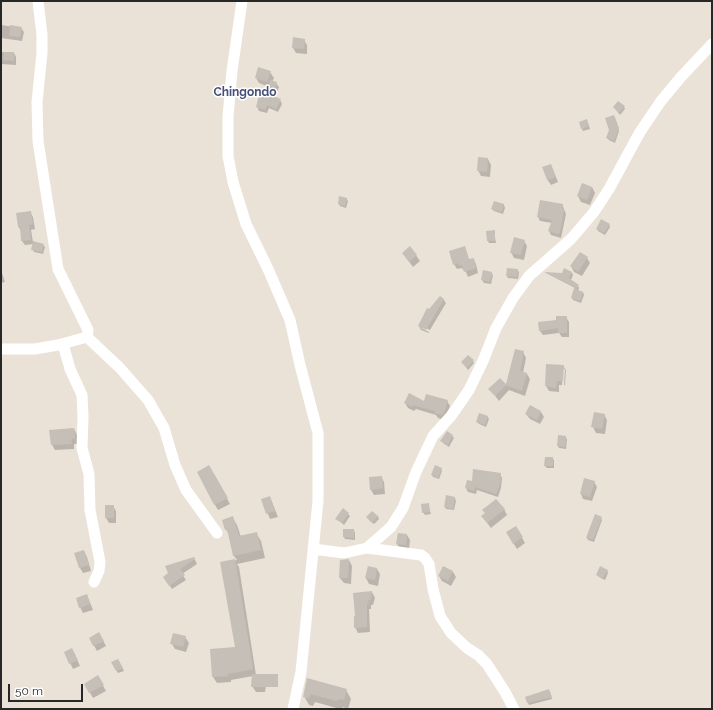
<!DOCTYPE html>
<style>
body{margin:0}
#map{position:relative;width:713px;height:710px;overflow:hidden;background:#eae2d7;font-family:Raleway,sans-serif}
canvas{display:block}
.frame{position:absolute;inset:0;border:2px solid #272727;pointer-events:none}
.scale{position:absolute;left:8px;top:684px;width:75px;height:18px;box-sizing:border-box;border:2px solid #272727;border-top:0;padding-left:5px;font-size:12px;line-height:14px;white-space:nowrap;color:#272727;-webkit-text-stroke:3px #fff;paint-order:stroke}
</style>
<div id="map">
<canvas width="713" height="710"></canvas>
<div class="frame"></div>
<div class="scale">50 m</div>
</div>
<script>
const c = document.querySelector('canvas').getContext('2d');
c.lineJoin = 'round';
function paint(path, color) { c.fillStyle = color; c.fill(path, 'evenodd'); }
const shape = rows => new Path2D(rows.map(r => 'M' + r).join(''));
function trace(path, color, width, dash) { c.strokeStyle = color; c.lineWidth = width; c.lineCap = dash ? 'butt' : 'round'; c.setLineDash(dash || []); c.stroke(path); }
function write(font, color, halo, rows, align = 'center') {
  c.font = font + ' Raleway,sans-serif'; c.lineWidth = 3; c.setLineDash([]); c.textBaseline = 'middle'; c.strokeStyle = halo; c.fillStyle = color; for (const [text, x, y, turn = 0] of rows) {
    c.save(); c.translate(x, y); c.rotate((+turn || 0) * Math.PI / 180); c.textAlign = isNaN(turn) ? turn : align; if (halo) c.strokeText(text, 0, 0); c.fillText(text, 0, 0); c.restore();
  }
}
const shadow = shape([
 [1,25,21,28,24,32,22,41,1,38],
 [304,40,307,45,307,54,296,53,293,48],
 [1,52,14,53,16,57,16,65,1,64],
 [270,72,274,78,272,82,276,83,279,87,275,98,280,100,282,104,278,112,269,108,267,113,259,111,257,107,265,98,269,87,259,83,256,78],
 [614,107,624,107,625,109,620,115],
 [615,118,619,131,615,143,609,140,607,138],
 [588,123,590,129,583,131,582,129],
 [488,159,491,165,490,177,481,176,478,170],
 [551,165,558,182,551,185,547,179],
 [592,187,595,193,590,205,581,202,578,196],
 [346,198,348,201,346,208,340,206,339,204],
 [494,202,504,205,505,208,503,214,494,211,492,209],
 [562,204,566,214,561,238,551,235,549,231,552,223,540,221,538,217],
 [30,212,33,217,35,229,31,230,33,242,43,245,45,247,43,254,34,252,33,250,34,244,25,245,22,241,21,231,18,226],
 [609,224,610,227,605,235,598,231,597,229],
 [494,231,496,243,489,243,488,241],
 [524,241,527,246,524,260,514,258,511,252],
 [410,247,420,261,413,267,403,253],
 [464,247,469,260,473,259,476,264,478,273,468,277,465,270,463,270,462,268,457,269,454,264],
 [587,258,590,263,582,276,574,272,571,266],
 [1,270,5,282,1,283],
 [517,270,519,272,518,279,508,278,507,276],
 [491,273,493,275,491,284,484,283,482,280],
 [546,273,572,273,573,275,571,280,578,286,579,288,578,291,583,292,584,295,581,303,573,300,572,298,575,288],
 [443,299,446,303,430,330,421,326,421,328,429,332,429,333,421,330,419,326,430,311],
 [566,317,569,322,569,337,562,337,559,333,543,335,540,331,557,320],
 [516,351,523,352,526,358,523,373,527,374,530,379,525,396,509,390,499,401,490,389,500,380,506,386],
 [473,361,474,363,468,370,462,362],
 [563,366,566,370,565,385,564,385,565,369,563,369,562,385,559,385,559,392,549,391,546,386],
 [447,401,450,406,445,420,438,418,436,415,416,409,414,411,408,408,405,403],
 [541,412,544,417,540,424,530,419,526,414],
 [595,413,604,414,607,420,605,434,596,433,593,427],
 [487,416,489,419,486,427,479,424,477,422],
 [74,429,77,435,78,444,74,444,74,449,55,450,52,445],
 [452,436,454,438,449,447,443,443,442,441],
 [565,437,567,439,566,449,559,448,558,446],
 [552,458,554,460,554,468,547,468,545,466],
 [209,466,230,504,218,510,215,505],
 [441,469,442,471,439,479,433,477,432,475],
 [500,474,502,478,501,488,498,497,477,490,476,494,468,492,466,488,473,483],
 [381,477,384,482,385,494,374,495,371,490],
 [594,482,597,487,592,501,583,499,581,494],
 [270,497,278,517,270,519,262,500],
 [455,498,456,501,454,510,446,509,445,507],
 [428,504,431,514,425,515,423,512],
 [113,506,116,511,116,523,109,523,106,518],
 [504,509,507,515,491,528,482,516],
 [343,510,350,516,344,525,337,519],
 [378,516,379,519,374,524,369,520],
 [232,517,237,525,241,537,256,533,261,541,265,558,237,564,239,567,256,675,267,680,265,692,256,692,252,686,253,676,231,680,231,682,217,683,213,677,236,648,221,563,237,560,234,556,230,537,226,529],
 [601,518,602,520,594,542,588,540,587,538],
 [516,527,525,543,517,549,507,533],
 [354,530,355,533,355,540,345,539,344,537],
 [398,534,407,535,410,540,409,550,401,550,397,544],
 [84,551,87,557,91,571,83,573,80,568],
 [194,558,197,564,182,574,186,580,172,589,164,577],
 [349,560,352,566,351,584,344,583,340,578],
 [368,567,377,569,380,574,378,586,369,584,366,578],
 [444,567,453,572,456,577,451,586,442,581,439,576],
 [607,570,608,573,605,580,599,577,597,575],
 [372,592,375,598,373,605,371,605,371,609,369,609,370,632,358,633,355,627,356,617,354,594],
 [87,595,93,610,83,613,80,607],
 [99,633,106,646,97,651,90,638],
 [185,637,189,643,186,652,175,649,172,644],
 [65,653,75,655,80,666,73,669],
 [118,660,124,671,118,673,112,663],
 [98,677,106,691,93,698,85,684],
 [308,679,346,690,351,699,348,709,343,707,342,709,340,709,315,702,313,706,309,705,304,696],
 [550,693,552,699,529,705,528,703,526,697]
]);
const building = shape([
 [10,25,22,27,20,37,9,36],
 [293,37,305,39,304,49,292,48],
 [4,52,14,52,14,61,3,60],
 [258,67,271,71,267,82,255,78],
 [270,80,277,82,273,96,281,99,276,109,267,105,265,110,256,107,259,95,265,97],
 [618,101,625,106,619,113,613,107],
 [614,115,619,128,614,142,613,140,606,138,609,130,605,118],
 [587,119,589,126,581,129,579,122],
 [478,157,488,158,487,172,477,171],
 [551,164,556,177,547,180,542,167],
 [582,183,592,187,587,200,577,196],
 [339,196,347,198,345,206,338,204],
 [540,200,563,204,562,209,564,209,561,227,559,234,548,231,552,220,537,217],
 [494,201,504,204,502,212,491,209],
 [31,211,33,224,29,225,31,240,21,241,20,226,18,227,16,213],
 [601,219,610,224,604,233,596,229],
 [495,230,495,241,487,241,486,231],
 [514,237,525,240,521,255,510,253],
 [33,241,44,244,42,252,31,250],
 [410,246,417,255,409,262,402,253],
 [465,246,469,259,474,258,476,268,464,272,462,265,459,266,458,263,453,265,449,251],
 [580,252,588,257,578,272,570,266],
 [507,268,518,269,517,277,506,276],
 [564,268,572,272,569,278,579,285,577,288,544,272,562,273],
 [483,270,492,272,490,282,481,280],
 [574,288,583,292,580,301,571,298],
 [440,296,444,299,426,330,418,326,427,308,429,309],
 [556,316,567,316,567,333,558,333,558,328,539,331,538,322,556,320],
 [515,349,524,351,520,371,527,373,522,391,506,385,495,396,488,389,500,378,506,384],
 [468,355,474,360,467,368,461,362],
 [546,364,564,365,563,381,557,381,556,388,545,386],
 [409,393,424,401,426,394,448,400,444,413,442,415,434,413,435,411,413,405,412,407,404,403],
 [530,405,541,411,537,420,525,414],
 [594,412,605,414,602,429,591,427],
 [479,413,488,416,485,425,476,422],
 [74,428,75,438,71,439,72,444,51,445,49,430],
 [447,431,453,435,448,445,440,441],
 [558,435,566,436,565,447,557,446],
 [545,457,553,457,553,466,544,466],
 [209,465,228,498,214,505,197,472],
 [435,465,442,468,438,478,431,475],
 [473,469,501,473,500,484,496,494,475,487,474,491,465,488,467,480,472,481],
 [382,476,383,488,370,490,369,477],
 [584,478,595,481,590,497,580,494],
 [446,495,455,497,453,509,444,507],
 [270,496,275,511,266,514,261,499],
 [496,499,505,509,487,523,481,516,485,513,482,510],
 [429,503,430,512,422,513,421,504],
 [105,505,114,505,114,518,105,518],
 [343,508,349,513,342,523,335,519],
 [372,511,378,516,372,523,366,517],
 [595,514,602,517,593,540,586,538],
 [233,516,239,536,257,532,261,550,233,556,227,529,225,530,222,520],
 [516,526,523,537,513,544,506,532],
 [343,529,354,529,354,538,343,537],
 [398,533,407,534,406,545,396,544],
 [84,550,89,565,79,568,74,553],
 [194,557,195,559,180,569,185,575,169,586,163,577,168,573,165,566],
 [235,559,253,669,228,674,228,676,212,677,210,649,235,647,220,562],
 [349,559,348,578,339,578,340,560],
 [368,566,377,568,375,580,365,578],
 [443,566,453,571,448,581,438,576],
 [600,566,608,570,603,578,596,575],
 [372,591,371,600,368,600,369,604,367,604,367,627,354,628,354,616,355,616,353,593],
 [87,594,90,604,79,608,76,598],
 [99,632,104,641,93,646,89,638],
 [173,633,186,636,183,647,170,644],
 [72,648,78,660,69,664,64,652],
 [118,659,123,668,116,671,111,662],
 [252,674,278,674,278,687,251,687],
 [98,675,104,685,89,693,84,684],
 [307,678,347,689,344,700,338,699,337,701,310,694,309,698,303,697],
 [549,689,552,697,527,703,525,697]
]);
const minor = shape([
 [38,1,42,35,42,53,37,102,38,141,58,269,88,330,87,337],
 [242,1,232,71,228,117,228,156,233,182,246,224,268,269,290,320,300,365,318,433,318,501,301,672,293,709],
 [87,337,120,368,148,400,164,428,175,465,186,490,217,533],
 [63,344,70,369,82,395,83,417,82,448,89,474,90,510,100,562,99,571,94,582],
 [1,349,35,349,58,345,87,337],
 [367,548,421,555,425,558,429,564,433,589,440,616,451,633,467,648,478,655,487,664,505,692,514,709],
 [313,549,344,553,367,548,391,527,403,508,416,472,433,436,451,416,469,390,483,361,496,328,513,298,529,276,571,239,594,212,609,189,640,132,661,101,681,77,712,44]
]);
const quarterNames = [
 ["Chingondo",245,92]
];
paint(shadow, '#0003');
paint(building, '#c5bfb7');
trace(minor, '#fff', 11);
write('bold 12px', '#465078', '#fff', quarterNames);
</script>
